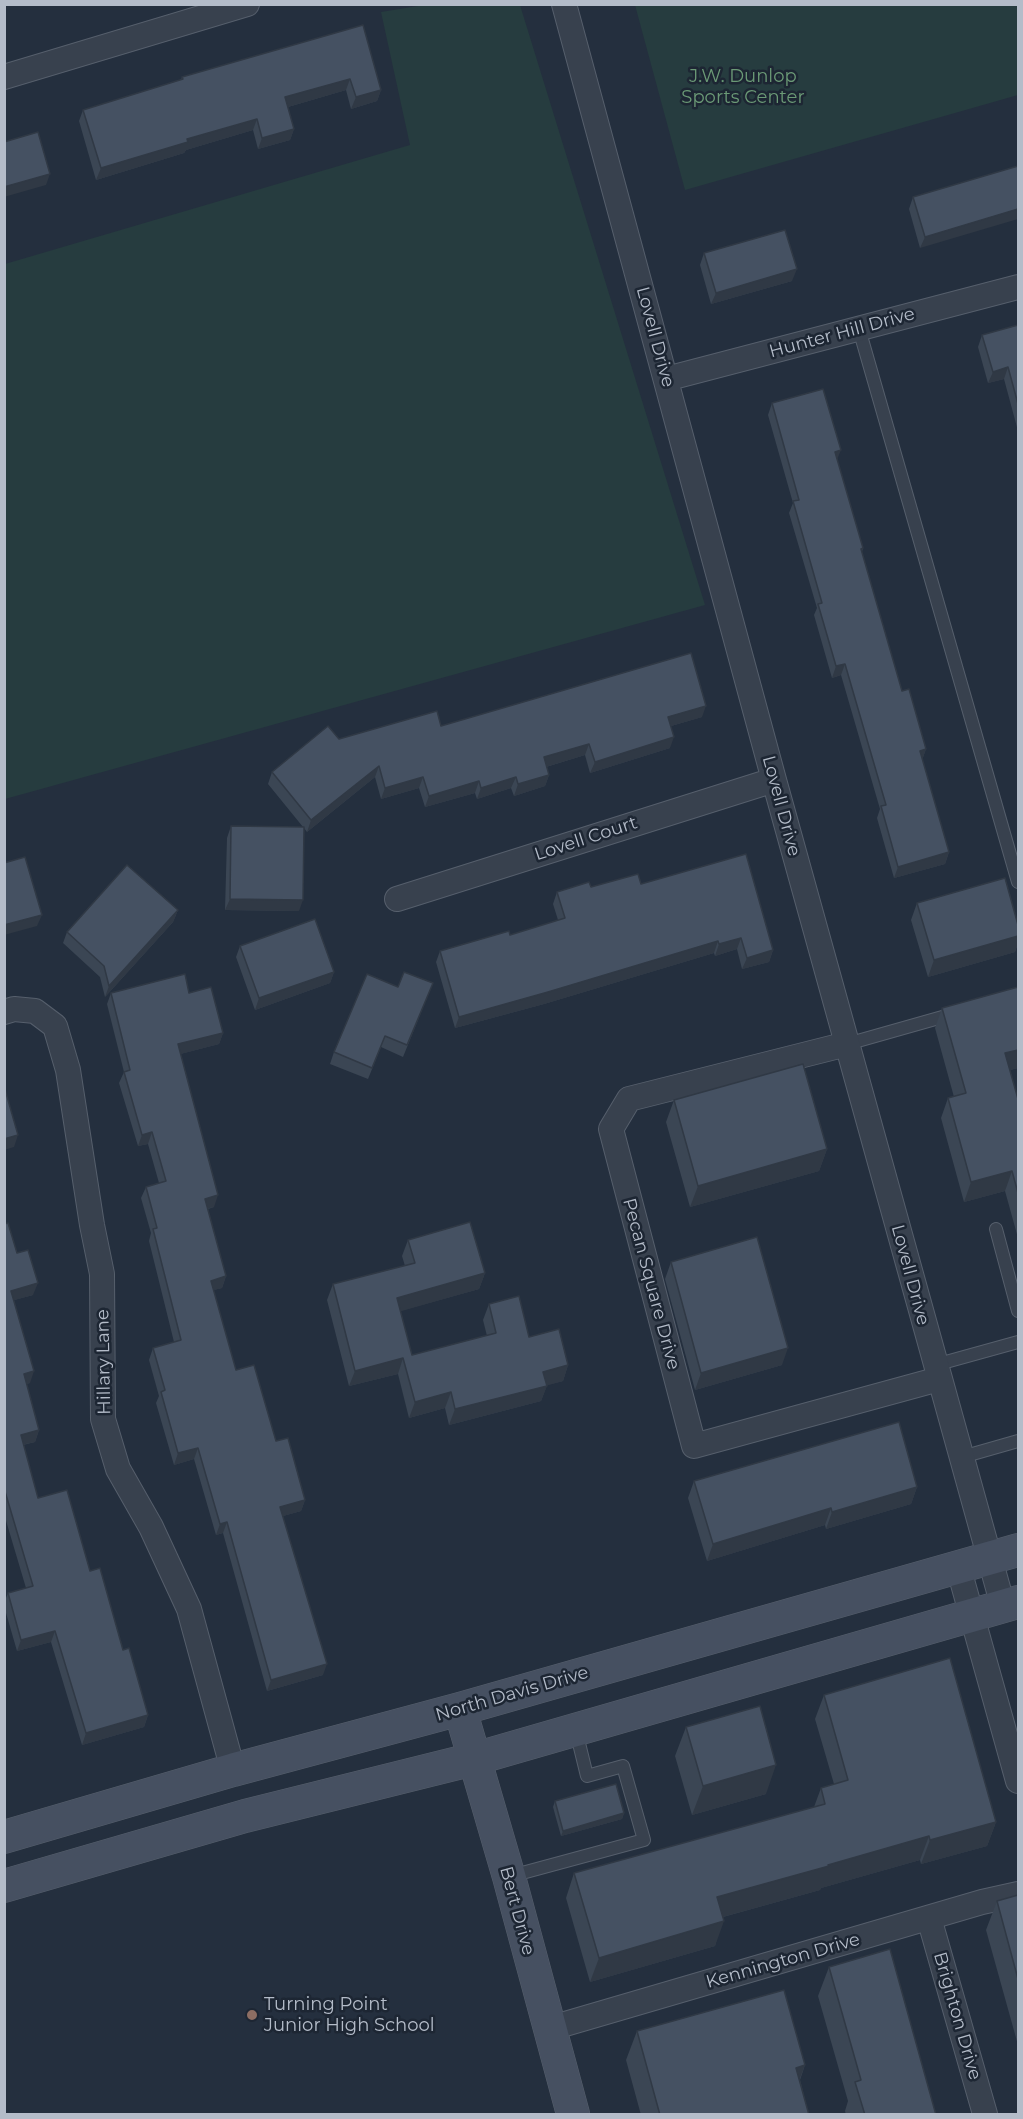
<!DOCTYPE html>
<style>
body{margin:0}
#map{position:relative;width:1023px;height:2119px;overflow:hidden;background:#242f3e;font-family:Montserrat,sans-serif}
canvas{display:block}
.frame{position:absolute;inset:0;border:6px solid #b4bcc9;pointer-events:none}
</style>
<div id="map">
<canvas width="1023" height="2119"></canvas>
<div class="frame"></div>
</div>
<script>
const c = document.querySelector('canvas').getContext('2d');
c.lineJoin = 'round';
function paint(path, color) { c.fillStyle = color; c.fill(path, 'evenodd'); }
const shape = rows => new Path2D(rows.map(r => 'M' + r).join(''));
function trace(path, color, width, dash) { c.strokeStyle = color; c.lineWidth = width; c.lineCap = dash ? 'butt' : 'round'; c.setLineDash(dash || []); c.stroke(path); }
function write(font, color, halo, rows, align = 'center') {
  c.font = font + ' Montserrat,sans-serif'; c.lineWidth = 5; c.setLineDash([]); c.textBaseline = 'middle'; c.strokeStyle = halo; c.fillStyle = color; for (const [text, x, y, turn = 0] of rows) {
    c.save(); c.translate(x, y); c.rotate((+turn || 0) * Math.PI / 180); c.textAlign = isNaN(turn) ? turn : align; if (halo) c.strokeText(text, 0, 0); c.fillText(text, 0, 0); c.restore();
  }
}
const green = shape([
 [424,5,520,5,705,605,5,799,5,264,410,145,381,12],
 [635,5,1018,5,1018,95,685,190]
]);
const lane = shape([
 [859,329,1018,882],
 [847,1044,953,1014],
 [996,1229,1018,1311],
 [935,1365,1018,1342],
 [962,1457,1018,1441],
 [511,1876,644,1840,623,1766,587,1776,576,1731]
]);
const street = shape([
 [564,4,774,780,1003,1606],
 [4,77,247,4],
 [666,379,1018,287],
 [397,899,774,780],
 [4,1012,14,1009,35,1011,55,1026,68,1070,92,1225,102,1274,103,1419,118,1469,151,1527,189,1609,233,1770],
 [847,1044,629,1099,611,1129,694,1446,939,1379],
 [958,1566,1018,1781],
 [929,1918,985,2114],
 [548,2029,982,1902,1018,1894]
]);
const secondary = shape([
 [460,1709,509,1877,573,2114],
 [4,1837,233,1770,460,1709,1018,1550],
 [4,1886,245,1816,474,1759,1018,1602]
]);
const wall = shape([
 [363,25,381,90,377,101,351,109,346,90,288,107,294,129,290,140,258,149,253,130,186,150,184,153,96,180,79,121,83,110,181,80,182,77],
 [1018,166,920,248,909,209,913,197],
 [704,253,792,281,711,304,700,265],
 [1018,325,1018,431,1004,379,988,383,978,347,982,335],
 [772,403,837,459,863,548,862,552,902,691,926,749,922,760,949,852,945,864,894,878,877,818,880,809,841,675,832,678,814,615,817,608,789,513,793,503,768,415],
 [702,717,671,726,670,748,590,773,585,755,546,767,549,775,545,786,514,796,511,788,477,799,475,793,425,807,419,788,381,799,375,777,307,832,304,828,299,911,225,910,227,838,231,826,303,827,268,784,272,772,339,739,441,726],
 [641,884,773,950,769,962,742,969,737,949,715,956,714,953,544,1004,455,1028,436,962,440,951,510,935,558,920,553,904,557,892,591,887],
 [917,903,1018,925,1018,943,1015,952,928,977,911,920],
 [178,910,173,922,105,997,100,977,63,943,67,932],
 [240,946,334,972,330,983,255,1010,236,957],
 [433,983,403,1057,381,1047,368,1079,330,1064,334,1052,398,987],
 [1018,987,1018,1068,1010,1070,1018,1099,1018,1238,1005,1191,964,1202,941,1118,948,1098,954,1097,935,1028,942,1008],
 [111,993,189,993,223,1033,219,1044,180,1054,214,1207,208,1209,226,1276,222,1288,213,1290,236,1370,276,1441,305,1500,301,1511,283,1516,323,1675,267,1691,223,1533,216,1535,194,1459,174,1465,156,1403,159,1396,149,1360,153,1348,174,1342,149,1241,151,1233,141,1198,146,1187,159,1183,148,1144,138,1146,119,1083,124,1072,107,1004],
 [674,1100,827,1149,819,1171,690,1207,666,1122],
 [4,1224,33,1295,14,1300,30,1383,26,1384,39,1430,35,1442,23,1445,38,1498,90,1571,148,1715,144,1727,82,1745,51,1642,17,1651,4,1606,4,1603,8,1593,26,1588,4,1514],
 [408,1240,485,1273,479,1289,400,1311,412,1355,487,1336,483,1320,489,1304,529,1337,568,1365,563,1381,547,1385,541,1401,449,1425,445,1408,409,1418,398,1374,349,1386,327,1300,333,1284,405,1266,402,1256],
 [671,1262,782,1365,695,1390,665,1279],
 [694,1481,917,1487,911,1504,826,1529,825,1525,707,1561,688,1498],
 [824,1695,996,1822,987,1846,921,1864,920,1860,821,1888,820,1890,723,1917,715,1946,590,1982,566,1898,574,1873,814,1807,821,1788,834,1784,815,1719],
 [686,1727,766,1794,692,1815,675,1756],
 [555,1801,624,1813,622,1819,561,1836,553,1807],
 [1018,1895,1018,2045,986,1930,997,1901],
 [829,1967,936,2115,846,2115,845,2111,848,2101,818,1996],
 [637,2031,805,2065,800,2080,809,2115,641,2115,626,2060]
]);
const shadedWall = shape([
 [350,79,346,90,281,109,285,97],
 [381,90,377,101,351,109,356,97],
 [257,119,253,130,186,150,184,153,96,180,101,168,187,139],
 [294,129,290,140,258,149,262,138],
 [50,174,46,185,4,197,4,187],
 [1018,209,1018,219,920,248,925,237],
 [797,269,792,281,711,304,716,293],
 [1008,367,1004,379,988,383,993,372],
 [841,450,836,462,835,452],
 [845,664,841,675,832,678,836,666],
 [706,706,702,717,664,728,668,717],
 [674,737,670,748,590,773,595,762],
 [589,744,585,755,539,769,544,757],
 [926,749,922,760,920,751],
 [379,766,375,777,307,832,311,820],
 [549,775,545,786,514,796,518,784],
 [423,777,419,788,381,799,385,788],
 [516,777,511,788,477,799,481,788],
 [479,781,475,793,425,807,429,796],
 [949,852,945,864,894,878,898,867],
 [230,899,303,900,299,911,225,910],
 [178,910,173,922,105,997,109,986],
 [42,915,37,926,4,935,4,925],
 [1018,936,1018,943,1015,952,928,977,934,960],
 [741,938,737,949,715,956,719,944],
 [718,941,714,953,544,1004,455,1028,459,1017],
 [773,950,769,962,742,969,747,958],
 [334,972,330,983,255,1010,259,998],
 [223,1033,219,1044,173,1056,178,1044],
 [1018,1050,1018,1068,998,1073,1005,1053],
 [152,1132,148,1144,138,1146,142,1135],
 [18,1135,14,1147,4,1150,4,1139],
 [827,1149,819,1171,690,1207,698,1186],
 [1012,1171,1005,1191,964,1202,971,1182],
 [218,1195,214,1207,201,1210,205,1199],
 [485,1273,479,1289,391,1314,397,1298],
 [226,1276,222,1288,206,1292,211,1281],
 [38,1283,33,1295,7,1302,11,1291],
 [788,1348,782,1365,695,1390,701,1373],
 [403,1358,398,1374,349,1386,355,1371],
 [568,1365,563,1381,538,1388,543,1372],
 [34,1371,30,1383,19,1386,24,1374],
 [547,1386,541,1401,449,1425,455,1409],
 [451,1392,445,1408,409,1418,415,1402],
 [39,1430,35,1442,16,1446,21,1435],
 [198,1448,194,1459,174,1465,178,1453],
 [917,1487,911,1504,826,1529,832,1512],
 [305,1500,301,1511,276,1518,280,1507],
 [831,1508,825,1525,707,1561,713,1544],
 [227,1522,223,1533,216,1535,220,1524],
 [55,1631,51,1642,17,1651,21,1640],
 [327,1664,323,1675,267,1691,271,1680],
 [148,1715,144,1727,82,1745,86,1733],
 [776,1765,766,1794,692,1815,703,1786],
 [624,1813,622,1819,561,1836,563,1831],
 [996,1822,987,1846,921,1864,930,1840],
 [929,1836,920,1860,821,1888,820,1890,708,1921,717,1897],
 [724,1921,715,1946,590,1982,599,1958],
 [805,2065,794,2094,796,2068]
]);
const building = shape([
 [363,25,381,90,356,97,350,79,285,97,294,129,262,138,257,119,187,139,188,142,101,168,83,110,183,79,182,77,363,25],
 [38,132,50,174,4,187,4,142,38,132],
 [1018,166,1018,209,925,237,913,197,1018,166],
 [785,230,797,269,716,293,704,253,785,230],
 [1018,325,1018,404,1008,367,993,372,982,335,1018,325],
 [823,389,841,450,835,452,863,548,861,549,902,691,909,689,926,749,920,751,949,852,898,867,881,806,886,805,845,664,836,666,818,604,822,603,793,501,799,500,772,403,823,389],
 [691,653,706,706,668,717,674,737,595,762,589,744,544,757,549,775,518,784,516,777,481,788,479,781,429,796,423,777,385,788,379,766,311,820,272,772,328,726,339,739,437,711,441,726,691,653],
 [231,826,304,827,303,900,230,899,231,826],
 [746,854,773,950,747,958,741,938,719,944,718,941,548,992,459,1017,440,951,509,931,510,935,565,918,557,892,589,882,591,887,638,874,641,884,746,854],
 [25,857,42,915,4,925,4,863,25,857],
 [127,865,178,910,109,986,104,966,67,932,127,865],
 [1005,878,1018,925,1018,936,934,960,917,903,1005,878],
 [315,919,334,972,259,998,240,946,315,919],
 [404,972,433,983,407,1045,385,1036,372,1068,334,1052,367,974,398,987,404,972],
 [185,974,189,993,211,987,223,1033,178,1044,218,1195,205,1199,226,1276,211,1281,236,1370,254,1365,276,1441,288,1438,305,1500,280,1507,327,1664,271,1680,227,1522,220,1524,198,1448,178,1453,161,1392,165,1390,153,1348,181,1340,153,1229,157,1228,146,1187,166,1181,152,1132,142,1135,124,1072,130,1070,111,993,185,974],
 [1018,987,1018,1050,1005,1053,1018,1099,1018,1193,1012,1171,971,1182,948,1098,966,1093,942,1008,1018,987],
 [803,1064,827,1149,698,1186,674,1100,803,1064],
 [4,1086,18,1135,4,1139,4,1086],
 [470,1222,485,1273,397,1298,412,1355,496,1333,489,1304,519,1296,529,1337,559,1329,568,1365,543,1372,547,1386,455,1409,451,1392,415,1402,403,1358,355,1371,333,1284,415,1263,408,1240,470,1222],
 [8,1223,17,1253,28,1250,38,1283,11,1291,34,1371,24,1374,39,1430,21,1435,38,1498,67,1490,90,1571,100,1568,123,1650,129,1648,148,1715,86,1733,55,1631,21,1640,8,1593,33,1586,4,1488,4,1224,8,1223],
 [757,1237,788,1348,701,1373,671,1262,757,1237],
 [899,1422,917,1487,832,1512,831,1508,713,1544,694,1481,899,1422],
 [950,1658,996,1822,930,1840,929,1836,828,1865,829,1866,717,1897,724,1921,599,1958,574,1873,825,1804,821,1788,848,1780,824,1695,950,1658],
 [760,1706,776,1765,703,1786,686,1727,760,1706],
 [616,1784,624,1813,563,1831,555,1801,616,1784],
 [1018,1895,1018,1979,997,1901,1018,1895],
 [890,1949,936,2115,865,2115,855,2082,861,2080,829,1967,890,1949],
 [784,1990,805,2065,796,2068,809,2115,660,2115,637,2031,784,1990]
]);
const markers = [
 [252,2015,6,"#8d6e63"]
];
const parkNames = [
 ["J.W. Dunlop",743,77],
 ["Sports Center",743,98]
];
const streetNames = [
 ["Hunter Hill Drive",842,333,-15],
 ["Lovell Drive",655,337,75],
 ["Lovell Drive",781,806,75],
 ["Lovell Court",586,839,-18],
 ["Lovell Drive",910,1275,75],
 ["Pecan Square Drive",651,1284,75],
 ["Hillary Lane",104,1362,-91],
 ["North Davis Drive",512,1694,-16],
 ["Bert Drive",517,1911,75],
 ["Kennington Drive",783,1961,-16],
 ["Brighton Drive",957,2016,74]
];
const poiNames = [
 ["Turning Point",264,2005],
 ["Junior High School",264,2026]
];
paint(green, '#263c3f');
trace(lane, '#565f6c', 14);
trace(street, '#565f6c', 26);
trace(secondary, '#565f6c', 34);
trace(lane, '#38414e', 12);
trace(street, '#38414e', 24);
trace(secondary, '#465061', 33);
paint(wall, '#3b4654');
paint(shadedWall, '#303945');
paint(building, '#455162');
trace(building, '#303945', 1.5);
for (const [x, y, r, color] of markers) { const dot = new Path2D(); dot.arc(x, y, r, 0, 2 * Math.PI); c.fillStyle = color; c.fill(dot); trace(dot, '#1d2633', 2); }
write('18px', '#6b9a76', '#1d2633', parkNames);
write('18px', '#b4bcc9', '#1d2633', streetNames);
write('18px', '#b4bcc9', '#1d2633', poiNames, 'left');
</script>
